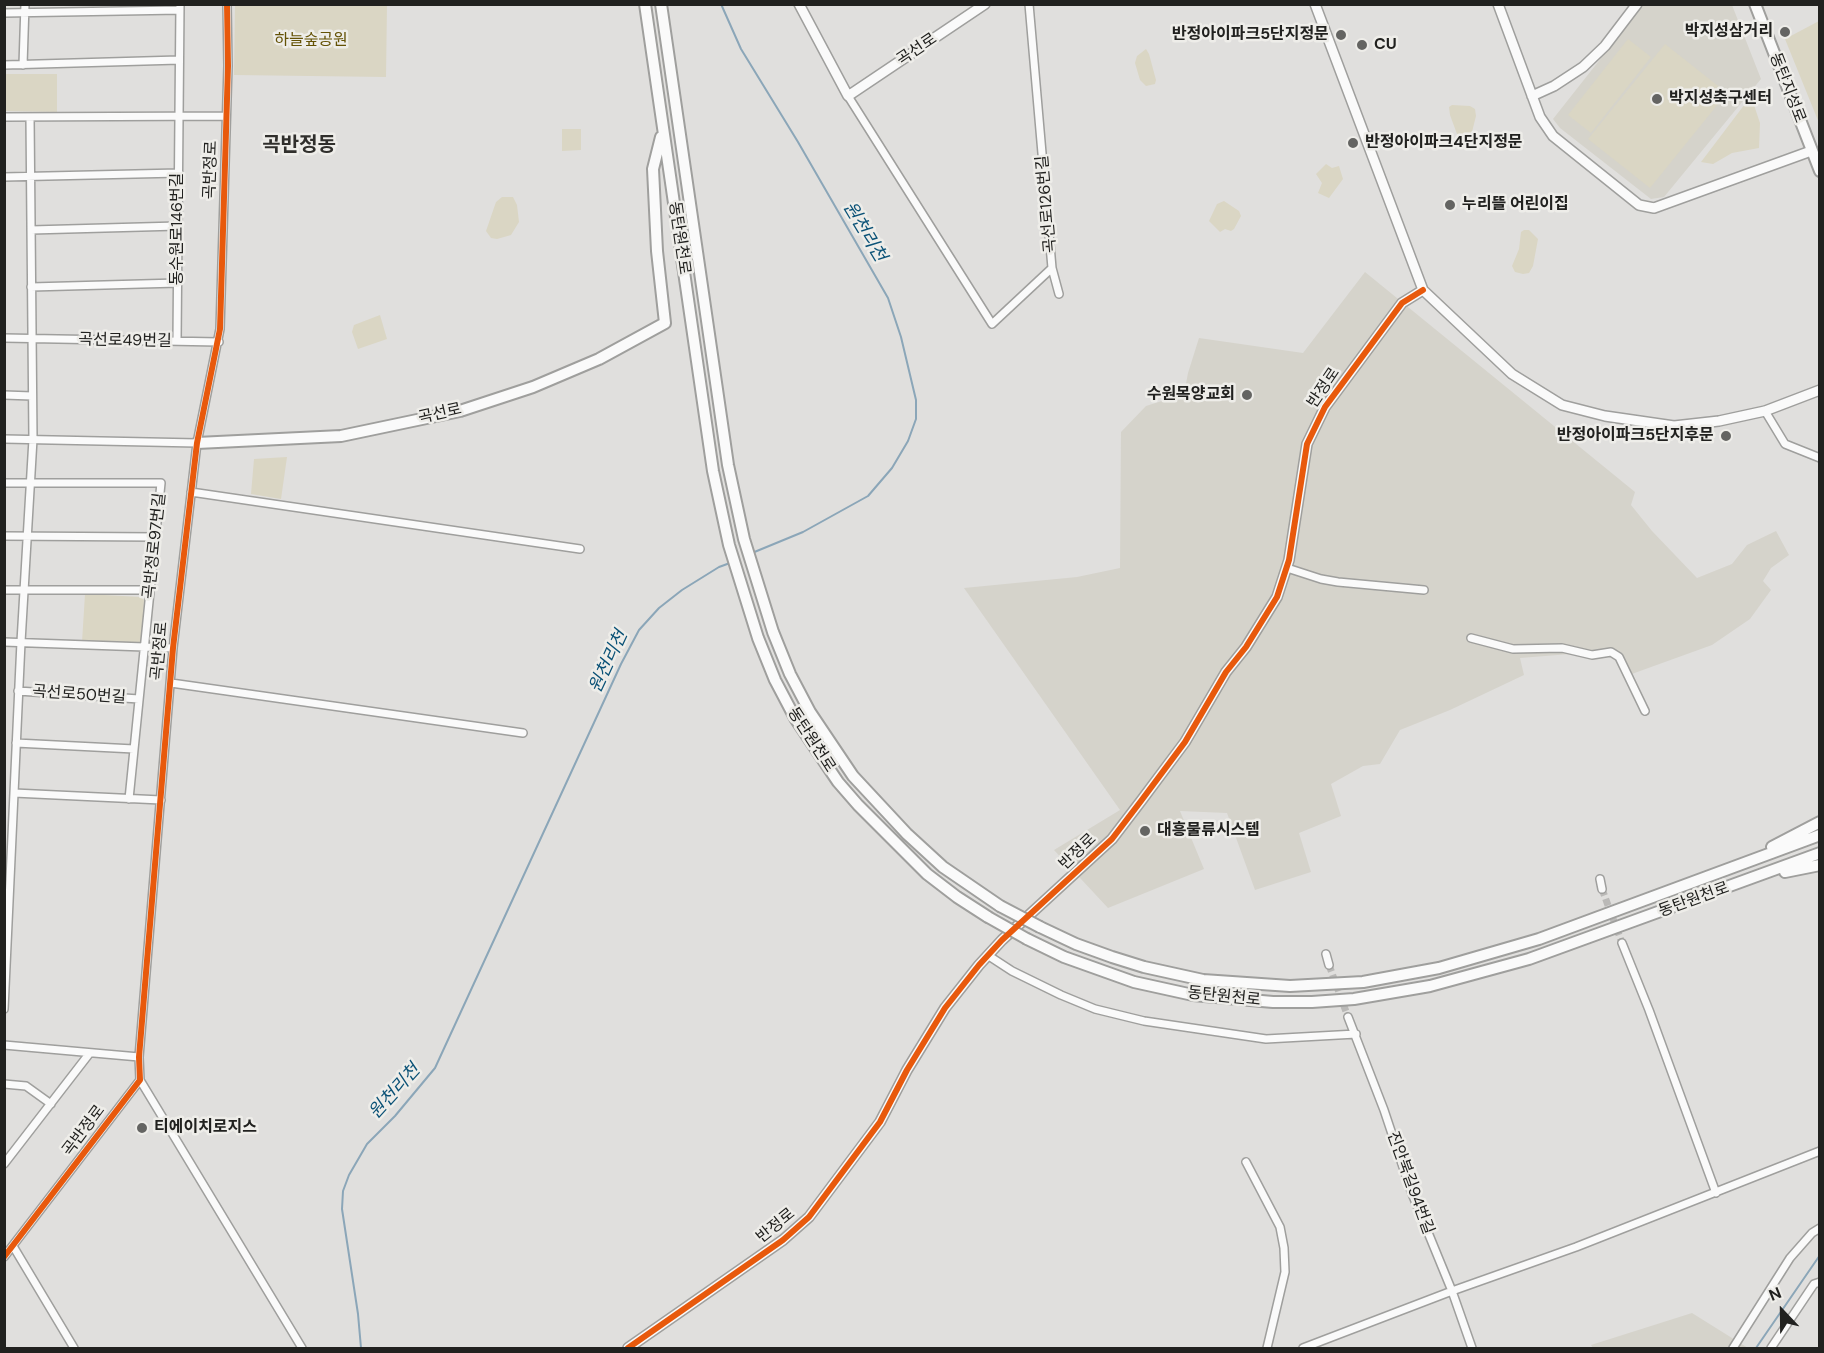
<!DOCTYPE html>
<meta charset="utf-8">
<style>
body{margin:0}
#map{position:relative;width:1824px;height:1353px;overflow:hidden;background:#e0dfdd;font-family:"DM Sans",sans-serif}
canvas{display:block}
.frame{position:absolute;inset:0;border:6px solid #21211f;pointer-events:none}
.north{position:absolute;left:1752px;top:1281px;width:60px;height:60px;-webkit-text-stroke:4px #eeede9;paint-order:stroke;rotate:338deg;font-size:16px;font-weight:700;line-height:24px;text-align:center;color:#21211f}
.north::after{content:'';display:block;margin:auto;width:21px;height:27px;background:#21211f;clip-path:polygon(50% 0,100% 100%,50% 72%,0 100%)}
</style>
<div id="map">
<canvas width="1824" height="1353"></canvas>
<div class="frame"></div>
<div class="north">N</div>
</div>
<script>
const c = document.querySelector('canvas').getContext('2d');
c.lineJoin = 'round';
function paint(path, color) { c.fillStyle = color; c.fill(path, 'evenodd'); }
const shape = rows => new Path2D(rows.map(r => 'M' + r).join(''));
function trace(path, color, width, dash) { c.strokeStyle = color; c.lineWidth = width; c.lineCap = dash ? 'butt' : 'round'; c.setLineDash(dash || []); c.stroke(path); }
function write(font, color, halo, rows, align = 'center') {
  c.font = font + ' "DM Sans","Noto Sans KR",sans-serif'; c.lineWidth = 5; c.setLineDash([]); c.textBaseline = 'middle'; c.strokeStyle = halo; c.fillStyle = color; for (const [text, x, y, turn = 0] of rows) {
    c.save(); c.translate(x, y); c.rotate((+turn || 0) * Math.PI / 180); c.textAlign = isNaN(turn) ? turn : align; if (halo) c.strokeText(text, 0, 0); c.fillText(text, 0, 0); c.restore();
  }
}
const built = shape([
 [1643,5,1732,5,1761,79,1664,197,1651,199,1560,128,1553,119],
 [1365,272,1635,492,1631,505,1652,531,1697,578,1732,564,1747,545,1776,531,1789,555,1771,568,1763,581,1771,590,1750,619,1712,645,1629,675,1608,651,1520,658,1524,675,1450,710,1400,730,1380,764,1363,766,1331,784,1341,816,1299,833,1311,872,1255,890,1227,813,1180,811,1204,869,1108,908,1054,850,1120,810,964,588,1077,577,1120,568,1121,432,1146,406,1184,394,1188,373,1199,338,1303,353],
 [1692,1313,1748,1348,1593,1348,1591,1345]
]);
const green = shape([
 [235,5,387,5,386,77,234,75],
 [1819,21,1819,123,1785,39],
 [1628,39,1651,57,1591,133,1568,115],
 [1665,44,1727,93,1650,188,1588,139],
 [1146,49,1149,54,1156,80,1155,84,1146,86,1140,80,1135,63,1137,56],
 [6,74,57,74,57,112,6,111],
 [1751,96,1760,123,1759,148,1732,153,1713,164,1701,162],
 [1452,105,1470,106,1475,109,1476,116,1472,132,1468,135,1461,136,1457,134,1450,115,1449,107],
 [562,129,581,129,581,150,562,151],
 [1326,164,1332,168,1339,166,1343,179,1329,198,1318,193,1322,183,1316,174],
 [502,197,513,197,517,205,519,222,511,235,497,239,491,238,486,231,496,202],
 [1224,201,1239,211,1241,216,1234,229,1231,231,1225,229,1220,232,1209,221,1217,204],
 [1524,230,1529,230,1538,239,1533,266,1529,273,1523,274,1515,272,1512,266,1519,249,1521,232],
 [380,315,387,339,358,349,352,332,354,325],
 [287,457,281,499,251,494,254,459],
 [85,594,141,597,144,600,142,641,138,645,82,642]
]);
const stream = shape([
 [721,4,741,49,798,142,888,298,901,337,916,400,916,419,908,441,892,468,868,496,803,532,752,553],
 [361,1348,358,1314,342,1209,343,1191,349,1175,367,1144,395,1116,435,1068,621,664,639,630,659,608,682,590,719,567,730,563],
 [1756,1348,1820,1255]
]);
const minorTunnel = shape([
 [1602,889,1622,943],
 [1329,965,1348,1017]
]);
const minor = shape([
 [4,13,180,10],
 [4,65,179,60],
 [23,65,25,4],
 [848,96,992,324,1052,268,1029,4],
 [4,117,226,116],
 [4,177,179,173],
 [31,230,178,226],
 [1052,268,1059,294],
 [31,287,178,283],
 [4,338,219,342],
 [177,341,180,4],
 [4,395,32,396],
 [1765,411,1785,444,1820,458],
 [4,439,197,443],
 [4,483,161,483,129,799],
 [191,492,580,549],
 [4,536,156,537],
 [1287,568,1321,579,1338,582,1424,590],
 [4,590,150,590],
 [1471,638,1513,649,1562,648,1592,655,1611,652,1619,657,1645,711],
 [4,642,173,648],
 [171,683,523,733],
 [18,691,139,699],
 [16,743,134,749],
 [14,793,161,800],
 [1600,879,1602,889],
 [1622,943,1649,1010,1716,1193],
 [1326,954,1329,965],
 [989,956,1012,971,1061,995,1095,1009,1144,1021,1266,1039,1356,1034],
 [4,1009,21,642,33,439,30,117],
 [1348,1017,1384,1110,1411,1191,1452,1291,1472,1348],
 [4,1045,139,1057],
 [140,1080,302,1348],
 [4,1084,26,1086,51,1104],
 [1246,1162,1280,1227,1284,1248,1285,1272,1267,1348],
 [4,1164,89,1054],
 [13,1246,74,1348],
 [4,1257,140,1080,139,1057,173,648,197,443,220,329,228,66,227,4],
 [1303,1348,1452,1291,1576,1247,1820,1151],
 [1733,1348,1790,1258,1812,1233,1820,1228],
 [1771,1348,1814,1284,1820,1282]
]);
const tertiary = shape([
 [799,4,848,96,985,4],
 [1315,4,1423,290,1512,374,1562,405,1605,416,1674,426,1719,421,1765,411,1820,390],
 [1498,4,1540,117,1553,136,1639,205,1654,208,1811,151],
 [1532,96,1554,86,1583,67,1605,46,1637,4],
 [628,1348,783,1240,809,1217,880,1122,907,1070,945,1008,979,965,1002,940,1112,839,1141,801,1185,742,1226,672,1246,647,1277,597,1289,560,1307,444,1325,407,1402,303,1423,290]
]);
const secondary = shape([
 [645,4,713,471,729,545,758,638,775,680,795,718,838,782,858,805,927,874,957,897,988,917],
 [661,4,728,465,744,539,773,632,790,674,810,712,853,776,907,834,943,867,1000,906],
 [1755,4,1820,171],
 [197,443,341,436,460,411,533,387,599,359,665,323,657,251,653,169,661,137],
 [1772,847,1820,822],
 [1785,872,1820,865],
 [1040,927,1076,944,1112,957,1144,967,1203,980,1290,986,1363,982,1439,968,1539,939,1820,835],
 [1027,939,1064,957,1134,982,1193,995,1273,1002,1312,1002,1354,999,1430,986,1529,959,1820,853]
]);
const secondaryBridge = shape([
 [1000,906,1040,927],
 [988,917,1027,939]
]);
const cycleway = shape([
 [4,1257,140,1080,139,1057,173,648,197,443,220,329,228,66,227,4],
 [628,1348,783,1240,809,1217,880,1122,907,1070,945,1008,979,965,1002,940,1112,839,1141,801,1185,742,1226,672,1246,647,1277,597,1289,560,1307,444,1325,407,1402,303,1423,290]
]);
const markers = [
 [1785,32,6,"#646462"],
 [1341,35,6,"#646462"],
 [1362,45,6,"#646462"],
 [1657,99,6,"#646462"],
 [1353,143,6,"#646462"],
 [1450,205,6,"#646462"],
 [1247,395,6,"#646462"],
 [1726,436,6,"#646462"],
 [1145,831,6,"#646462"],
 [142,1128,6,"#646462"]
];
const poiNames = [
 ["박지성삼거리",1773,32,"right"],
 ["반정아이파크5단지정문",1329,35,"right"],
 ["CU",1374,45],
 ["박지성축구센터",1669,99],
 ["반정아이파크4단지정문",1365,143],
 ["누리뜰 어린이집",1462,205],
 ["수원목양교회",1235,395,"right"],
 ["반정아이파크5단지후문",1714,436,"right"],
 ["대흥물류시스템",1157,831],
 ["티에이치로지스",154,1128]
];
const parkNames = [
 ["하늘숲공원",311,41]
];
const streetNames = [
 ["곡선로",917,50,-34],
 ["동탄지성로",1787,88,69],
 ["곡반정로",211,170,-88],
 ["곡선로126번길",1047,204,-95],
 ["동수원로146번길",178,229,-90],
 ["동탄원천로",679,238,82],
 ["곡선로49번길",125,341,1],
 ["반정로",1324,388,-56],
 ["곡선로",440,414,-13],
 ["곡반정로97번길",155,546,-84],
 ["곡반정로",160,651,-85],
 ["곡선로50번길",79,695,4],
 ["동탄원천로",811,740,57],
 ["반정로",1078,852,-44],
 ["동탄원천로",1694,900,-20],
 ["동탄원천로",1224,997,6],
 ["곡반정로",84,1131,-53],
 ["진안북길94번길",1410,1183,70],
 ["반정로",776,1226,-39]
];
const waterNames = [
 ["원천리천",864,232,59],
 ["원천리천",609,662,-65],
 ["원천리천",395,1092,-48]
];
const quarterNames = [
 ["곡반정동",299,146]
];
paint(built, '#d5d3cb');
paint(green, '#dad6c4');
trace(stream, '#8ba6b8', 2);
trace(minorTunnel, '#bab9b7', 7, [7, 3.5]);
trace(minor, '#9f9f9d', 10);
trace(tertiary, '#9f9f9d', 12);
trace(secondary, '#9f9f9d', 14);
trace(minor, '#fafafa', 7);
trace(tertiary, '#fafafa', 9);
trace(secondary, '#fafafa', 10);
trace(secondaryBridge, '#9f9f9d', 14, []);
trace(secondaryBridge, '#fafafa', 10);
trace(cycleway, '#e8590c', 6);
for (const [x, y, r, color] of markers) { const dot = new Path2D(); dot.arc(x, y, r, 0, 2 * Math.PI); c.fillStyle = color; c.fill(dot); trace(dot, '#eeede9', 2); }
write('bold 16px', '#21211f', '#eeede9', poiNames, 'left');
write('16px', '#645205', '#eeede9', parkNames);
write('16px', '#21211f', '#eeede9', streetNames);
write('italic 18px', '#0b5277', '#eeede9', waterNames);
write('bold 20px', '#302f2c', '#eeede9', quarterNames);
</script>
